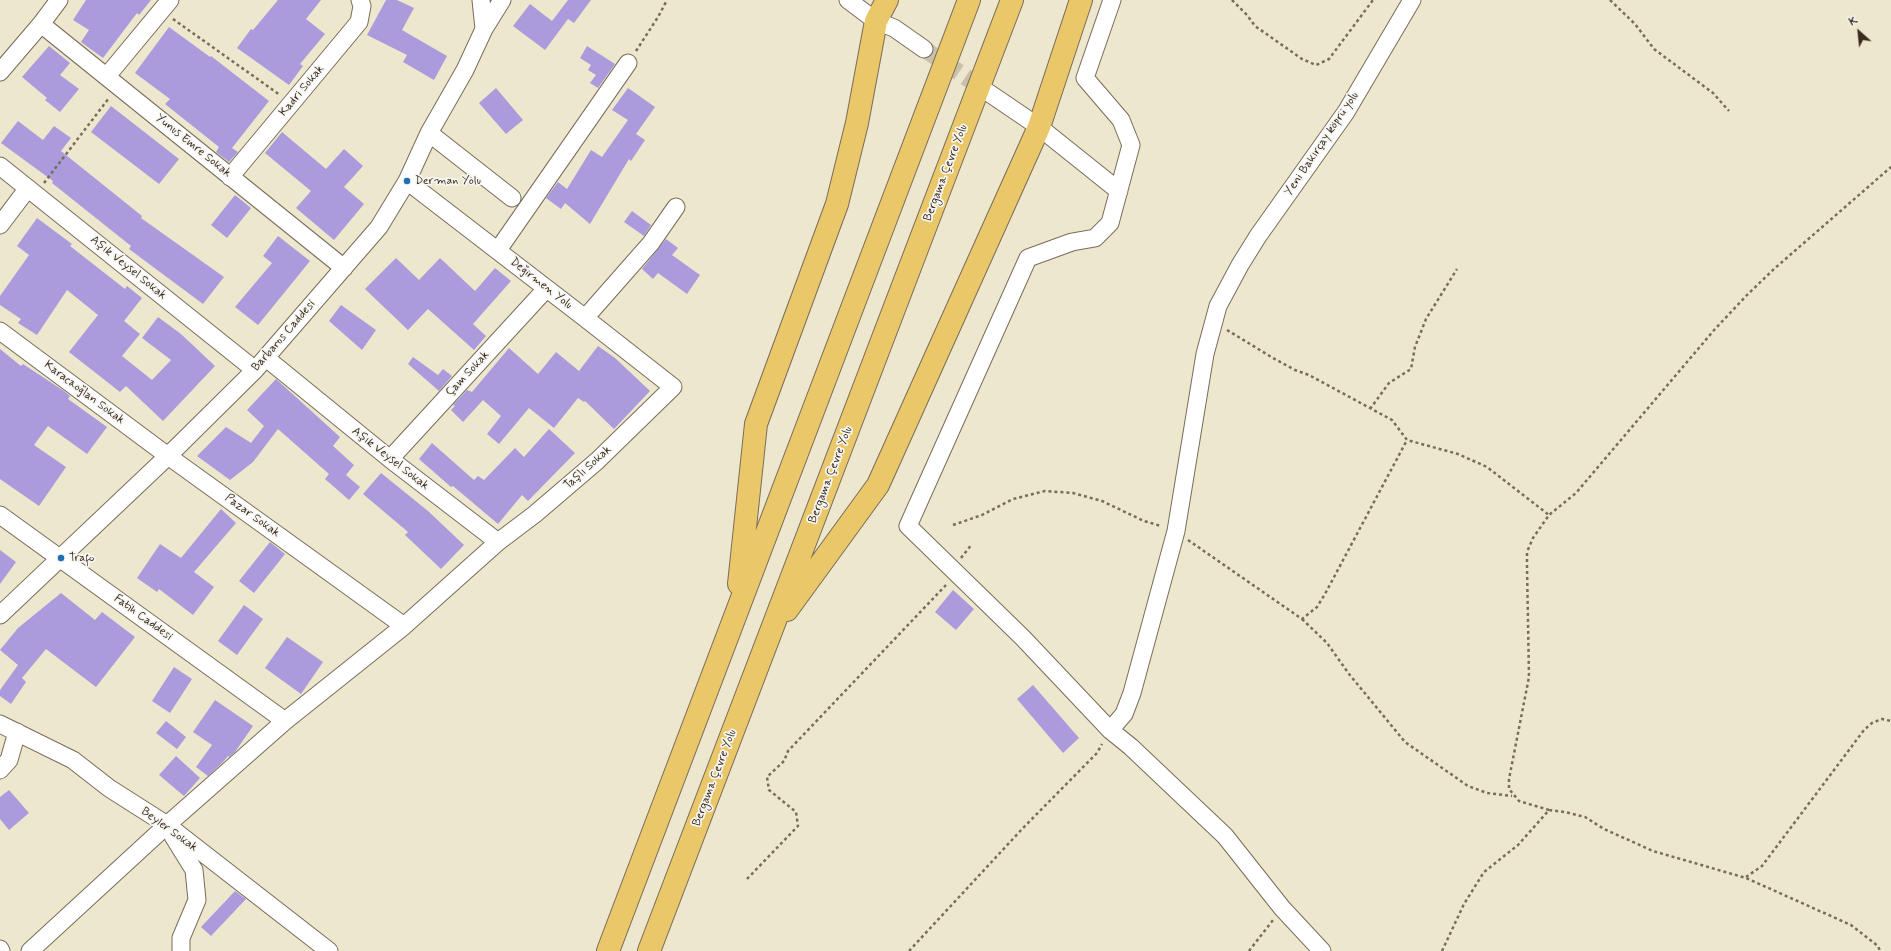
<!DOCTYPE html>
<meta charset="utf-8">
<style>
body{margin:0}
#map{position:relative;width:1891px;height:951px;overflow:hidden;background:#ede7cd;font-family:Mynerve,sans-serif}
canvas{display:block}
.north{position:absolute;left:1839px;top:12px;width:40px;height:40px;-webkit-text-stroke:3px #f6f6f2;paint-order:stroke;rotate:333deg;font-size:11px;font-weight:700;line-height:16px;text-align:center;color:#3b2a1e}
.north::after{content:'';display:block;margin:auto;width:14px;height:18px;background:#3b2a1e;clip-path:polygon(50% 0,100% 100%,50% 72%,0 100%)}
</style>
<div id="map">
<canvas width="1891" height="951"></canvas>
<div class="north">K</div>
</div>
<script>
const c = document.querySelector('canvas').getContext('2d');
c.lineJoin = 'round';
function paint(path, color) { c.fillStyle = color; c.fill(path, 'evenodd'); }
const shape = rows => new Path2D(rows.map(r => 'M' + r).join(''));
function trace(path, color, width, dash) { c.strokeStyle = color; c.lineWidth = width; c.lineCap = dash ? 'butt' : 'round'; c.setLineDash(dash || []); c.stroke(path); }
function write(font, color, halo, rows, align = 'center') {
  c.font = font + ' Mynerve,sans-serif'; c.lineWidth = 3.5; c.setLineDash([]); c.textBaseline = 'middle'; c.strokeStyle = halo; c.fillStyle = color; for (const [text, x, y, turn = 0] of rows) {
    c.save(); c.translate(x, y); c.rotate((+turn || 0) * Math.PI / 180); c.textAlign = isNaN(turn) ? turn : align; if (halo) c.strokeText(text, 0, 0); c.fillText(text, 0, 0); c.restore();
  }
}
const building = shape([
 [86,0,151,0,139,15,137,13,103,58,81,42,89,30,73,20],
 [278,0,321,0,306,19,325,34,300,64,303,66,289,85,237,48,251,29,253,30],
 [386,0,397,0,414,8,402,30,447,56,434,80,403,62,407,55,367,35],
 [568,0,591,0,574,23,568,19,545,50,513,26,530,4,552,21],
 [169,27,210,57,211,56,269,101,232,148,238,152,229,162,216,152,219,147,165,104,170,99,135,73],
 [49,46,70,63,60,75,79,89,60,112,45,100,47,98,22,77],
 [587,46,615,64,598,88,590,83,596,75,588,70,591,65,580,58],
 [496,88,523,120,506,134,479,103],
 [628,88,655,107,636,134,645,140,631,161,629,159,590,224,565,203,561,209,546,198,558,182,567,189,591,150,602,157,628,120,612,110],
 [111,106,179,159,159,184,91,132],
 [18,121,43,140,54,126,71,138,61,151,142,216,141,218,224,277,203,304,129,249,131,246,52,183,53,181,1,143],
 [282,132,326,169,344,149,363,166,344,187,364,204,334,240,296,208,311,191,265,153],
 [235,195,251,208,227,238,211,225],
 [632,211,651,225,644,236,624,222],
 [37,218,72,244,70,246,125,289,127,286,142,298,124,321,140,334,122,356,152,380,171,360,142,338,158,317,181,334,215,366,163,421,126,386,120,392,69,352,98,315,67,290,37,335,18,323,21,319,0,305,0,296,29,255,17,246],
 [278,236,310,261,258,325,235,307,272,263,263,256],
 [666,239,678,248,672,255,700,275,687,294,658,273,653,279,642,269],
 [396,258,419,280,440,258,475,291,495,268,511,281,473,324,486,336,474,350,428,309,408,330,365,289],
 [341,305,376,330,362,350,329,321],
 [598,346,615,358,650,391,614,429,585,401,584,402,578,398,554,428,529,408,499,444,487,434,501,416,483,400,463,422,451,410,455,406,453,405,467,390,472,392,509,348,538,374,556,352,579,371],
 [0,349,21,366,23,364,64,391,70,396,68,399,107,427,87,454,48,426,34,445,66,467,39,506,0,479],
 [413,357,438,375,443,369,452,376,439,391,408,364],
 [276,379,340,437,333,446,354,465,346,475,360,487,349,500,325,479,329,474,278,429,253,462,230,480,197,456,226,427,251,443,264,426,247,410],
 [549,429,575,453,528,501,522,495,498,524,453,486,451,487,419,459,432,443,474,480,478,476,484,480,515,448,524,457],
 [381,473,428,511,464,545,441,569,405,535,408,532,363,494],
 [221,509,236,523,194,572,214,587,193,615,159,589,157,592,137,578,160,544,181,558],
 [270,542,285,554,254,593,239,581],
 [0,550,16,562,0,584],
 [953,590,974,609,956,630,935,612],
 [61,593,95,620,102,612,135,637,96,687,46,649,22,678,26,682,11,704,0,696,0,690,18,665,0,650,18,628],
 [244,605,263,619,237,655,218,641],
 [287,637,323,662,301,694,265,668],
 [174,667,192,679,170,713,152,701],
 [1033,685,1079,738,1063,753,1017,699],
 [215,700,253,726,235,752,229,757,228,756,223,762,208,776,196,767,212,745,193,732],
 [166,721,186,737,177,749,156,733],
 [176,756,200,778,184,796,159,775],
 [9,790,29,813,9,830,0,819,0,797],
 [235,891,246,899,211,936,201,927]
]);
const minorTunnel = shape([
 [924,49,988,92]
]);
const path = shape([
 [1232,0,1247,15,1255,26,1302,59,1316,65,1329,59,1373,0],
 [1610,0,1635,24,1654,49,1713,93,1729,111],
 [173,19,280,95],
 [636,51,658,17,667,0],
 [44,183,109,98],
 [1227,330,1273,358,1295,370,1309,375,1392,420,1407,440,1458,454,1487,467,1549,515],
 [1370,409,1389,383,1411,369,1415,347,1426,319,1457,269],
 [953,525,982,515,1013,499,1045,491,1073,493,1102,501,1144,521,1161,526],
 [1188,540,1302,619,1317,607,1325,594,1407,440],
 [961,558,972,544],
 [1302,619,1327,643,1349,674,1405,742,1468,786,1487,793,1512,796],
 [1549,810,1519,801,1509,789,1509,779,1529,677,1527,566,1527,552,1533,538,1549,515,1576,493,1715,329,1747,295,1774,269,1891,167],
 [1746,877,1762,866,1864,730,1872,723,1882,719,1891,721],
 [747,879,798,826,796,812,769,790,767,777,784,761,788,751,946,585],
 [909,951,1023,828,1097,753,1102,744],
 [1249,951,1273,920],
 [1442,951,1464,904,1484,872,1518,845,1549,810,1565,812,1585,817,1604,829,1653,851,1746,878,1851,925,1878,946,1880,951]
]);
const minor = shape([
 [848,0,876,21,894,28,924,49],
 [1112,0,1085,78,1121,120,1131,145,1110,223,1095,238,1072,242,1028,258,908,526,1023,638,1110,730,1131,747,1225,836,1282,908,1322,951],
 [41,24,344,268],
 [484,29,502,0],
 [0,72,41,24,59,0],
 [107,76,170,0],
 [989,93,1039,127,1119,191],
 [429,133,512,198],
 [0,166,255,370],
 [230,177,359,22,362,6,360,0],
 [0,225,28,188],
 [498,250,628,63],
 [585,318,651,243,676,207],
 [0,331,168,456,404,626],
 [266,358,390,459,498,542],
 [390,459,546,289],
 [0,515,285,721],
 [0,615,168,456,255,370,379,227,407,181,429,133,465,70,484,29,481,0],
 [0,724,73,760,109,788,167,825,329,951],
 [1110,730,1124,714,1132,693,1176,531,1205,354,1218,306,1240,265,1258,236,1346,112,1412,0],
 [0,770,9,760,17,732],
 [173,836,194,870,197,900,181,938,181,951],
 [0,949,1,951],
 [30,951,167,825,285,721,404,626,498,542,535,514,597,461,673,387,585,318,407,181]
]);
const highway = shape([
 [739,584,756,424,837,204,857,123,876,21,887,0],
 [787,610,878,485,1039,127,1081,0],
 [608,951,969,0],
 [649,951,1012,0]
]);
const markers = [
 [407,181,4,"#1f6fb2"],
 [61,558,4,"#1f6fb2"]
];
const streetNames = [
 ["Kadri Sokak",302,91,-50],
 ["Yeni Bakırçay köprü yolu",1322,144,-56],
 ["Yunus Emre Sokak",193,146,39],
 ["Bergama Çevre Yolu",946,173,-69],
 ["Aşık Veysel Sokak",128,268,39],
 ["Değirmen Yolu",541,284,38],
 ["Barbaros Caddesi",284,336,-49],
 ["Çam Sokak",468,374,-47],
 ["Karacaoğlan Sokak",84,393,37],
 ["Aşık Veysel Sokak",390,459,38],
 ["Taşlı Sokak",588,468,-42],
 ["Bergama Çevre Yolu",831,475,-69],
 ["Pazar Sokak",252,516,36],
 ["Fatih Caddesi",143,618,36],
 ["Bergama Çevre Yolu",715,778,-69],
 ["Beyler Sokak",169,830,36]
];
const poiNames = [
 ["Derman Yolu",415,181],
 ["Trafo",69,558]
];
paint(building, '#ac9bdc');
trace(minorTunnel, '#c9c1aa', 17, [17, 8]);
trace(minor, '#796c5b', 19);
trace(highway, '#796c5b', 24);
trace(path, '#796c5b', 2.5, [3, 3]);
trace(minor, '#fff', 17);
trace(highway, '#eac769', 22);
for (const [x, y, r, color] of markers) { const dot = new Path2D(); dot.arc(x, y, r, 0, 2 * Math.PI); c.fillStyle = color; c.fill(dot); trace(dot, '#f6f6f2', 1.5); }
write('12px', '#3b2a1e', '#f6f6f2', streetNames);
write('12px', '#3b2a1e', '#f6f6f2', poiNames, 'left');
</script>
